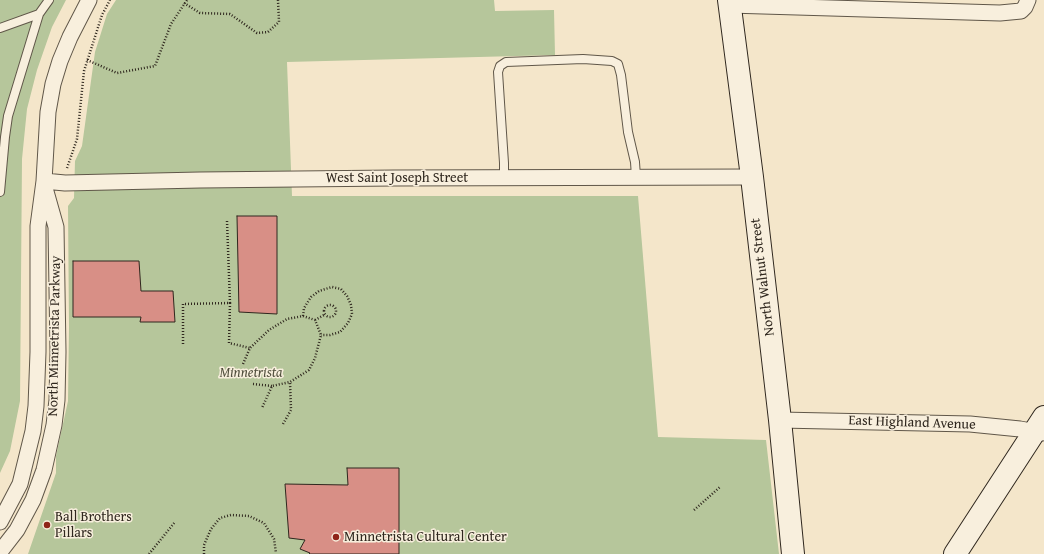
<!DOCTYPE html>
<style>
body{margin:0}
canvas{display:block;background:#f4e6ca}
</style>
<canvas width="1044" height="554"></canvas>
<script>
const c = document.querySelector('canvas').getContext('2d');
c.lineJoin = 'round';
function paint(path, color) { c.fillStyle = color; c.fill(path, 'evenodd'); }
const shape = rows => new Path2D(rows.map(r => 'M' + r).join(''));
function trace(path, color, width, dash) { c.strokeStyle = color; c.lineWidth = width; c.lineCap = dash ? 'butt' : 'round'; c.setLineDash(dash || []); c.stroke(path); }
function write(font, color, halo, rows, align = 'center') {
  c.font = font + ' "Gentium Book Plus",serif'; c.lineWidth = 3; c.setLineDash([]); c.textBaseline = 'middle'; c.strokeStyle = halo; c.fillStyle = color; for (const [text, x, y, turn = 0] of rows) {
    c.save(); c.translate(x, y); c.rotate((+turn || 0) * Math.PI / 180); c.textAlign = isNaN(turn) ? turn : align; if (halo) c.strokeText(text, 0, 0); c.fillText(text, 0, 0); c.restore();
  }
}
const green = shape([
 [0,0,66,0,52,27,37,70,27,109,22,159,20,401,10,451,0,473],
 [116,0,494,0,495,11,554,10,555,55,287,62,292,196,638,196,658,437,766,440,779,554,28,554,56,473,56,456,68,401,69,327,68,206,74,198,75,161,82,146,95,52,107,14]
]);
const building = shape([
 [237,216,277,216,277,314,239,312,237,216],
 [73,261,139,261,141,291,173,291,175,322,140,322,141,317,73,317,73,261],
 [347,468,399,468,399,554,309,554,310,553,300,549,305,540,289,538,285,484,348,485,347,468]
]);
const path = shape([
 [184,3,200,13,230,14,257,33,268,32,279,22,278,0],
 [87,60,117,73,155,66,171,24,187,0],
 [67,168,77,139,84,71,102,15,110,0],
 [227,221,230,303],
 '324 311a6 6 0 1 1 12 0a6 6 0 1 1-12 0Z',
 [303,316,304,308,311,297,319,291,332,287,341,289,347,296,351,305,352,314,348,323,340,332,330,335,321,335],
 [315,320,324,315],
 [183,344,183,304,230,303,229,343,250,348],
 [243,364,250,348,269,330,287,319,303,316,315,320,321,335,315,358,309,370,290,382,272,386,262,408],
 [253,384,272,386],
 [283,424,291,410,290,382],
 [694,510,720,487],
 [149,554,175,522],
 [204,554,204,545,211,529,220,518,231,515,249,516,264,523,274,539,276,553]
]);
const lane = shape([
 [0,28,39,14,49,0],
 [504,178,504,163,498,72,500,66,506,62,583,59,612,61,618,64,621,75,628,132,635,162,636,177],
 [0,192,5,137,8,116,39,14]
]);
const street = shape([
 [729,5,1000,13,1021,11,1025,7,1028,0],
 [44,181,65,183,200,180,394,178,752,177],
 [780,420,970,424,1020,429,1042,433],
 [0,522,20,484,33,431,36,406,38,352,38,226,44,181,48,112,53,84,60,61,70,37,89,0],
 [0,552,17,530,33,500,44,470,54,425,57,400,58,352,56,227,45,188]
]);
const secondary = shape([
 [729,0,752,177,780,420,793,554],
 [955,554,1044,417]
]);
const markers = [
 [47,525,4,"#8f2418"],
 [336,537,4,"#8f2418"]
];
const streetNames = [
 ["West Saint Joseph Street",397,178],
 ["North Walnut Street",763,277,-97],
 ["North Minnetrista Parkway",55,336,-89],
 ["East Highland Avenue",912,423,2]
];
const parkNames = [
 ["Minnetrista",251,373]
];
const poiNames = [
 ["Ball Brothers",55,517],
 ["Pillars",55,533],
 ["Minnetrista Cultural Center",344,537]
];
paint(green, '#b6c69b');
paint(building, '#d88f86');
trace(building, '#2f271e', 1);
trace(lane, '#605749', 10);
trace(street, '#605749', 17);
trace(secondary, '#2f271e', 24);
trace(path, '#2f271e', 2.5, [1, 2]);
trace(lane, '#f8efdd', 8);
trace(street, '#f8efdd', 15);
trace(secondary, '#f8efdd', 22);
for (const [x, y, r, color] of markers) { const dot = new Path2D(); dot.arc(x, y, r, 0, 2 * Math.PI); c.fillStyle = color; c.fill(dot); trace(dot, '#f8efdd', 1.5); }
write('14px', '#2f271e', '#f8efdd', streetNames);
write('italic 14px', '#514f3d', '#f8efdd', parkNames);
write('14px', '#2f271e', '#f8efdd', poiNames, 'left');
</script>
